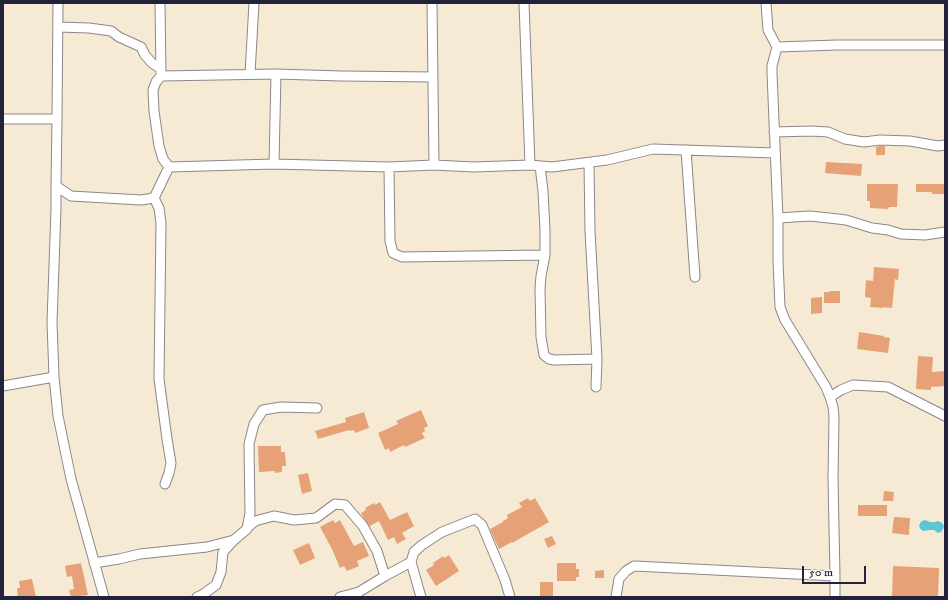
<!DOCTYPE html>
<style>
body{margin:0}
#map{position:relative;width:948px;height:600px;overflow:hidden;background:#f7ead5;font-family:"IM FELL DW Pica",serif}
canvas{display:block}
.frame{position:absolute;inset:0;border:4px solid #22223b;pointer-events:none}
.scale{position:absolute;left:802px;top:566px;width:64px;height:18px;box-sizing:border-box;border:2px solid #22223b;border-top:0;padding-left:5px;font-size:12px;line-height:14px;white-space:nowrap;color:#22223b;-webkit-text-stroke:3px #fbf7ec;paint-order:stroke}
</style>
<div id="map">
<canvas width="948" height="600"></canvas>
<div class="frame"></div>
<div class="scale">50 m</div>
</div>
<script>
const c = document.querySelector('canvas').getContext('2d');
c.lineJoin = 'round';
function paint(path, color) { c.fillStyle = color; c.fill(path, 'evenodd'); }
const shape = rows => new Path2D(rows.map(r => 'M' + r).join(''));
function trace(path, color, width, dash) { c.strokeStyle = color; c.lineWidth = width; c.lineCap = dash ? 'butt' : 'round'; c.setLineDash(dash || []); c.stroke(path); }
const water = shape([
 [925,520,930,522,935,522,938,521,942,523,944,526,943,529,941,532,938,533,934,530,929,530,924,531,921,530,919,526,920,523,922,521]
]);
const building = shape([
 [880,146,885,146,885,155,876,155,876,147],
 [826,162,862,164,861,176,825,173],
 [867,184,898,184,897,207,889,207,888,209,870,208,870,201,867,201],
 [916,184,945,184,945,194,932,194,932,192,916,192],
 [874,267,899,269,898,280,895,279,892,308,883,307,883,308,870,307,871,298,865,297,866,280,873,281],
 [830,291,840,291,840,303,824,303,824,292,830,292],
 [822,297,822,313,811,314,811,298],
 [859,332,884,336,884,337,890,338,888,353,857,349],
 [918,356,933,357,932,372,945,371,945,386,931,387,931,390,916,389],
 [421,410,428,426,424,428,425,431,422,433,425,438,405,447,404,445,390,452,389,448,385,450,378,433,398,424,396,421],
 [364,412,369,428,355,433,354,430,349,431,349,430,318,439,315,431,346,422,345,418],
 [258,446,281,446,281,452,285,452,286,466,282,466,282,472,275,473,275,471,259,472],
 [308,473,312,491,302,494,298,475],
 [884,491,894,492,893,501,883,501],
 [528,498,530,501,535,498,549,522,512,543,512,542,499,549,490,529,503,522,503,521,508,518,507,515,522,507,519,503],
 [380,502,390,520,407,512,414,526,402,533,406,539,397,544,394,537,388,540,379,521,370,526,364,519,361,513,366,510,365,508,374,503,375,505],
 [858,505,887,505,887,516,858,516],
 [894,517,910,518,909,535,892,533],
 [333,520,335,523,340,520,354,546,363,542,369,556,357,561,359,566,347,571,344,566,340,568,332,549,320,527],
 [552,536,556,544,548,548,544,539],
 [309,543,315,558,300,565,293,550],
 [449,555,459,571,436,586,426,570,434,565,433,563,443,556,444,558],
 [81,563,88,595,71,597,69,590,74,589,72,576,67,577,65,566],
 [557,563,576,563,576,569,579,569,579,577,576,577,576,581,557,581],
 [893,566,939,568,938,597,892,597],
 [604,570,604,578,595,578,595,571],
 [32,579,36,597,18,597,17,588,20,588,19,581],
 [540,582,553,582,553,597,540,597]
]);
const street = shape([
 [58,3,57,119,56,186,56,209,52,322,54,377,58,416,71,479,104,597],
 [160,3,161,76,156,82,153,90,154,111,159,146,163,159,169,167],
 [432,3,434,165],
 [524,3,530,165],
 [766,3,768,30,777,47,772,66,772,73,778,218,778,261,780,307,785,320,826,387,830,397,833,407,834,416,833,478,835,576,835,597],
 [58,27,89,28,111,31,119,37,141,47,145,55,152,63,161,69],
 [777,47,837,45,945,45],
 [250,74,254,3],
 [161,76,276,74,341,76,433,77],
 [3,119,57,119],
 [774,132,812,131,828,132,845,139,864,142,880,140,910,141,938,146,945,145],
 [686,150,695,277],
 [589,163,590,231,597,359,596,387],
 [274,164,276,74],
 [540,166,543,191,545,230,545,255,541,276,540,289,541,337,544,355,549,359,555,360,597,359],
 [169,167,274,164,389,167,434,165,474,167,530,165,552,167,607,160,653,149,775,153],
 [389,167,390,241,393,253,402,257,545,255],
 [56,186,71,196,141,200,154,198],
 [778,218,810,216,829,218,846,220,872,228,888,230,901,234,925,235,945,232],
 [3,386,54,377],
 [830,397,841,390,853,385,888,387,945,416],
 [165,484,169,473,171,463,167,439,159,379,161,223,159,208,154,198,169,167],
 [247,528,255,521,274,516,294,520,316,518,335,504,345,505,363,526,377,551,385,576],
 [411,562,421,597],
 [94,563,119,559,140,554,207,547,234,540,247,529,250,513,249,444,254,424,263,410,281,407,317,408],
 [197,597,202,595,216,585,221,572,223,552,234,540],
 [340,597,359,592,385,576,411,562,414,552,422,545,442,532,475,519,482,525,505,580,510,597],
 [616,597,619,579,626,571,634,566,835,576]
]);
paint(water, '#5cc6d7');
paint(building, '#e6a177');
trace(street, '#8c8688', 11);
trace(street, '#fff', 9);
</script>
